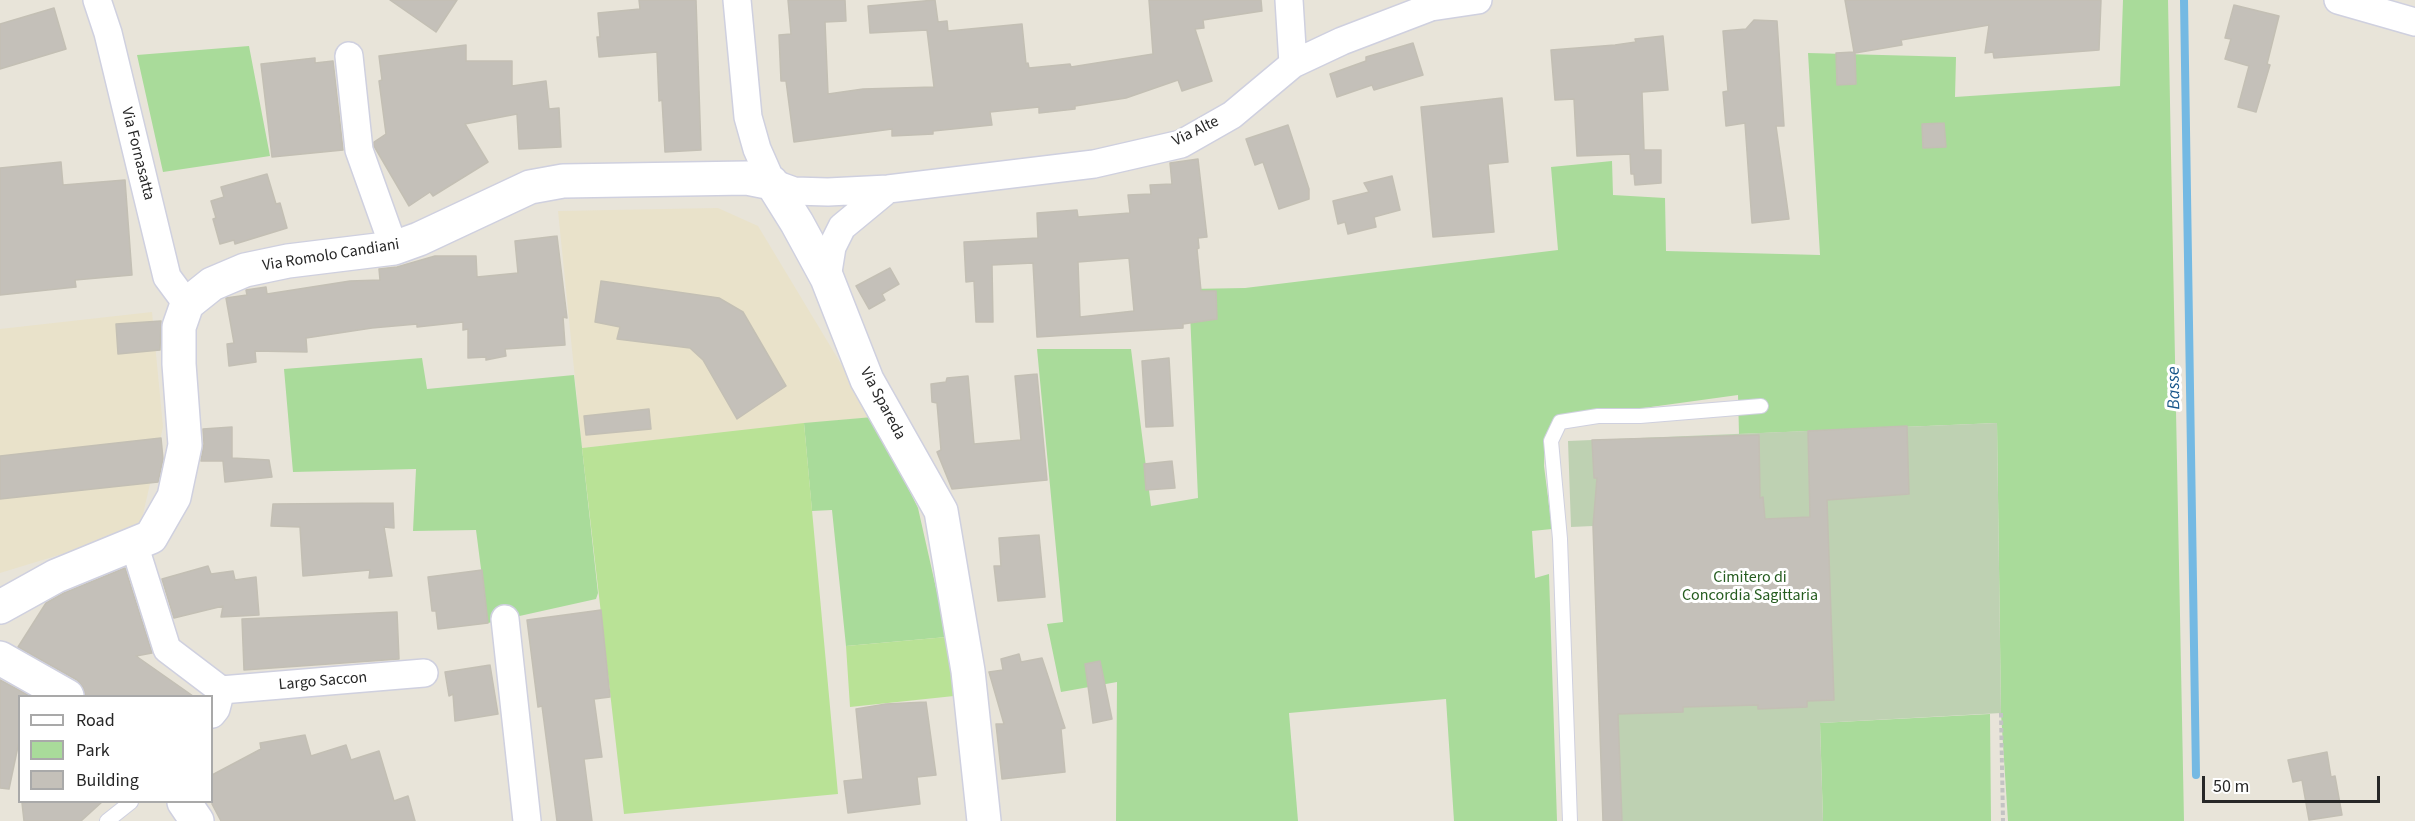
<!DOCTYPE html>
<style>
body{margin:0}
#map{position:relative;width:2415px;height:821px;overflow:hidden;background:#e8e4d9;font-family:"Source Sans 3",sans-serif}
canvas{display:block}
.legend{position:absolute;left:18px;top:695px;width:195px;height:108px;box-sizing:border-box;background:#fff;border:2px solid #a9a9a9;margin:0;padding:8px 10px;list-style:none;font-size:18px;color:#272727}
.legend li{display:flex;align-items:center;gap:12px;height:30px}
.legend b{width:30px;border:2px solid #a9a9a9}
.scale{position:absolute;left:2202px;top:776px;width:178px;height:27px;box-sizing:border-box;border:3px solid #272727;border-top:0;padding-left:8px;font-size:18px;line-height:21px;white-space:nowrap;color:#272727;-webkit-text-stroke:4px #fff;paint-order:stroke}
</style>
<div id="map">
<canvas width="2415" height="821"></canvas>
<ul class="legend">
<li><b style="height:8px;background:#fff"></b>Road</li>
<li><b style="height:16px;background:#a9db9a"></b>Park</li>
<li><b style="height:16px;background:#c4c0b9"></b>Building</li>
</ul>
<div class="scale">50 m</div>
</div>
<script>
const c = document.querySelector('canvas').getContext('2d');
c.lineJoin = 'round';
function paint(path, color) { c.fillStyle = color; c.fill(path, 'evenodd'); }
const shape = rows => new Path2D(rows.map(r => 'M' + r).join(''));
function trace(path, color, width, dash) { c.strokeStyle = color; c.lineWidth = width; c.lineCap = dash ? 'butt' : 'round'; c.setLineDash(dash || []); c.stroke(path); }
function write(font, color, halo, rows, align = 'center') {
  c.font = font + ' "Source Sans 3",sans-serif'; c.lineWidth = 6; c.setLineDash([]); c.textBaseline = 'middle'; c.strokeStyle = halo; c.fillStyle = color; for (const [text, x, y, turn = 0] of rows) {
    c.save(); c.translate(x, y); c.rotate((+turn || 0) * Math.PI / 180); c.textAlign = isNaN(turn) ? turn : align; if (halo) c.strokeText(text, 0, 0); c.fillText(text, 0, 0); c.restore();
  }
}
const education = shape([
 [718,208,758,226,873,417,582,448,558,211],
 [152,312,163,427,141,523,72,551,0,573,0,329]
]);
const green = shape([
 [2123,0,2168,0,2184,821,2008,821,2001,713,1997,423,1739,434,1738,395,1556,420,1545,436,1544,466,1552,529,1532,531,1535,578,1549,574,1557,821,1454,821,1446,699,1289,713,1298,821,1116,821,1117,682,1061,692,1047,624,1063,622,1037,349,1131,349,1151,506,1198,498,1189,289,1245,288,1558,250,1551,167,1612,161,1613,195,1665,198,1666,251,1820,255,1808,53,1956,57,1955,97,2120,86],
 [249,46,270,156,163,172,137,55],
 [422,358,427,389,574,375,598,593,596,599,488,623,476,530,413,531,416,469,293,472,284,369],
 [873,417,918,508,947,637,846,646,832,510,812,511,804,423],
 [1990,714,1991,821,1823,821,1820,723]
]);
const cemetery = shape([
 [1997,423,2001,713,1820,723,1823,821,1605,821,1593,526,1571,527,1568,441]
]);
const pitch = shape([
 [804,423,838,794,624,814,582,448],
 [947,637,954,696,850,707,846,646]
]);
const stream = shape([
 [2184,0,2196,775]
]);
const building = shape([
 [390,0,457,0,436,32,390,0],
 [639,0,696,0,701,150,665,152,662,100,659,101,657,52,599,57,597,37,600,37,598,13,640,9,639,0],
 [788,0,845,0,846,21,825,22,828,94,863,89,934,87,927,30,870,33,868,6,935,0,938,22,947,21,948,31,1022,24,1026,64,1028,63,1029,68,1070,64,1071,67,1153,54,1149,0,1261,0,1262,11,1203,20,1204,28,1195,29,1212,81,1182,91,1178,80,1126,98,1075,106,1075,109,1039,113,1039,107,990,112,992,125,933,131,933,134,892,136,892,129,794,142,786,81,781,81,779,35,791,34,788,0],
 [1845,0,2101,0,2099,50,1994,58,1993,52,1985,53,1989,25,1901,40,1902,45,1855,53,1856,84,1837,85,1836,53,1854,52,1845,0],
 [2234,5,2279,16,2267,64,2270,65,2256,112,2238,107,2249,66,2225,59,2231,39,2225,38,2234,5],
 [54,8,66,49,0,69,0,24,54,8],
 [1754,20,1777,21,1784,126,1776,126,1789,219,1752,223,1745,123,1726,126,1723,92,1728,91,1723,31,1746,29,1754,20],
 [1663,36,1668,90,1642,92,1644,150,1661,150,1661,183,1635,185,1634,174,1631,174,1630,154,1577,156,1574,99,1555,100,1551,50,1615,45,1636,42,1635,39,1663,36],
 [1413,43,1423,75,1374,90,1372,85,1337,97,1330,74,1366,61,1366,57,1413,43],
 [466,45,466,61,512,61,512,86,546,81,549,109,559,108,561,147,519,149,517,114,465,124,488,162,433,196,430,192,409,206,374,146,374,142,386,134,379,81,382,80,379,56,466,45],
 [315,58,315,63,333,61,343,150,272,157,261,64,315,58],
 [1502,98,1508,162,1488,164,1494,232,1433,237,1421,107,1502,98],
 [1944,123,1946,147,1923,148,1922,124,1944,123],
 [1288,125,1309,189,1309,199,1279,209,1263,162,1255,165,1246,139,1288,125],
 [1198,159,1207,237,1198,238,1199,248,1197,249,1201,291,1216,291,1217,319,1183,324,1183,328,1037,337,1033,263,992,265,993,322,976,322,974,281,966,282,964,242,1038,238,1037,213,1077,210,1078,217,1130,213,1128,195,1151,194,1150,185,1172,184,1170,163,1198,159],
 [1129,258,1134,311,1080,317,1078,262,1129,258],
 [61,162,63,185,125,180,132,275,75,280,76,287,0,295,0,168,61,162],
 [267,174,276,204,280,203,287,228,235,244,234,240,220,244,213,219,216,218,211,201,224,197,221,187,267,174],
 [1392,176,1400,210,1374,217,1376,227,1348,234,1345,222,1338,224,1333,201,1369,192,1364,183,1392,176],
 [557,236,567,318,563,317,565,345,505,349,506,356,486,360,486,357,468,358,468,329,463,330,463,322,417,327,417,324,372,328,306,338,307,352,255,351,256,362,229,366,227,344,234,343,226,298,247,295,246,290,266,287,267,294,350,281,380,280,379,269,397,267,435,256,476,256,477,277,518,273,515,241,557,236],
 [890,268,899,284,882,294,885,300,869,309,856,286,890,268],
 [601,281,719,298,743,312,786,386,737,419,703,360,690,348,617,339,620,327,595,322,601,281],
 [161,321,160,350,118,354,116,324,161,321],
 [1169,358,1173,426,1146,427,1142,361,1169,358],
 [1037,374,1047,480,952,489,937,452,941,450,937,403,932,402,931,384,946,382,947,378,968,376,974,444,1021,440,1015,376,1037,374],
 [649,409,651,429,586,435,584,416,649,409],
 [1907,426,1909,494,1827,500,1834,700,1807,701,1807,707,1758,709,1758,705,1683,707,1683,712,1618,714,1622,821,1603,821,1593,526,1597,478,1594,478,1592,440,1759,435,1760,498,1763,497,1765,519,1810,517,1808,431,1907,426],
 [232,427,232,458,269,460,272,477,225,482,223,461,201,461,204,444,203,429,232,427],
 [161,438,163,459,158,482,0,499,0,456,161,438],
 [1172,461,1175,488,1146,490,1144,464,1172,461],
 [393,503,394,528,384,527,392,576,369,578,370,570,303,576,300,527,271,526,273,504,393,503],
 [1039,535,1045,597,998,601,994,566,1001,566,999,538,1039,535],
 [208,566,211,574,233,571,235,580,256,577,259,615,221,617,223,606,174,618,162,579,208,566],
 [125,568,152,653,136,656,193,696,86,696,83,687,77,680,18,647,46,603,64,593,125,568],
 [482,570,488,623,438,629,436,611,432,611,428,577,482,570],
 [601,610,610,697,594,699,602,757,584,759,592,821,557,821,542,706,538,707,527,620,601,610],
 [397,612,399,659,244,670,242,619,397,612],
 [1019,654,1021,662,1042,658,1065,728,1061,729,1065,772,1002,779,996,724,1004,724,989,672,1003,670,1001,659,1019,654],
 [1100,661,1112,719,1093,723,1085,664,1100,661],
 [490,665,498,714,455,721,453,694,449,696,445,672,490,665],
 [0,680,30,696,20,696,20,737,9,789,0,788,0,680],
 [926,702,936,775,917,777,920,804,848,813,844,781,863,779,856,709,886,704,926,702],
 [305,735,311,756,346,745,351,760,379,751,394,801,408,796,415,821,221,821,212,804,212,775,261,749,260,743,305,735],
 [2327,752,2331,777,2335,776,2342,815,2309,820,2302,780,2293,782,2288,760,2327,752],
 [37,801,103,801,81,821,24,821,22,803,37,801]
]);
const path = shape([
 [2001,713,2003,821]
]);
const service = shape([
 [107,821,131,802],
 [1570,821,1560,539,1551,441,1560,422,1598,416,1640,416,1761,406]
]);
const minor = shape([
 [97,0,108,33,167,277,187,304],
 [737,0,748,117,757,149,772,183,794,191,828,192,888,189,1094,164,1181,144,1232,115,1293,64,1342,41,1431,7,1478,0],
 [1289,0,1293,64],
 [2338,0,2415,22],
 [349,56,359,150,394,248],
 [827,278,832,247,842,227,888,189],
 [134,544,167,649,221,690,216,709,212,714],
 [505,619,527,821],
 [221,690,424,673]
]);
const tertiary = shape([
 [0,607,56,576,151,537,174,497,185,445,179,364,179,327,187,304,212,284,245,270,288,261,394,248,419,239,530,187,563,181,747,178,772,183,797,223,827,278,867,380,941,511,968,671,984,821],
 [0,658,67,696],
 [184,802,197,821]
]);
const streetNames = [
 ["Via Alte",1196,132,-26],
 ["Via Fornasatta",137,154,76],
 ["Via Romolo Candiani",331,256,-9],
 ["Via Spareda",882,404,62],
 ["Largo Saccon",323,682,-5]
];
const parkNames = [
 ["Cimitero di",1750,578],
 ["Concordia Sagittaria",1750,596]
];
const waterNames = [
 ["Basse",2175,388,-91]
];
paint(education, '#e9e2ca');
paint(green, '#a9db9a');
paint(cemetery, '#bed1b2');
paint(pitch, '#b9e296');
trace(stream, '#74b9e3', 8);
paint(building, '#c4c0b9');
trace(building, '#c3bfb4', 1.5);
trace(service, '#cfd0df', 16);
trace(minor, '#cfd0df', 30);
trace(tertiary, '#cfd0df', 36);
trace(path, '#c3c3c3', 4, [4.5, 3]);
trace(service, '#fff', 14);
trace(minor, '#fff', 27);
trace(tertiary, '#fff', 33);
write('16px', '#272727', '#fff', streetNames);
write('16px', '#255c1f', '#fff', parkNames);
write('italic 18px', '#18568a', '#fff', waterNames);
</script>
